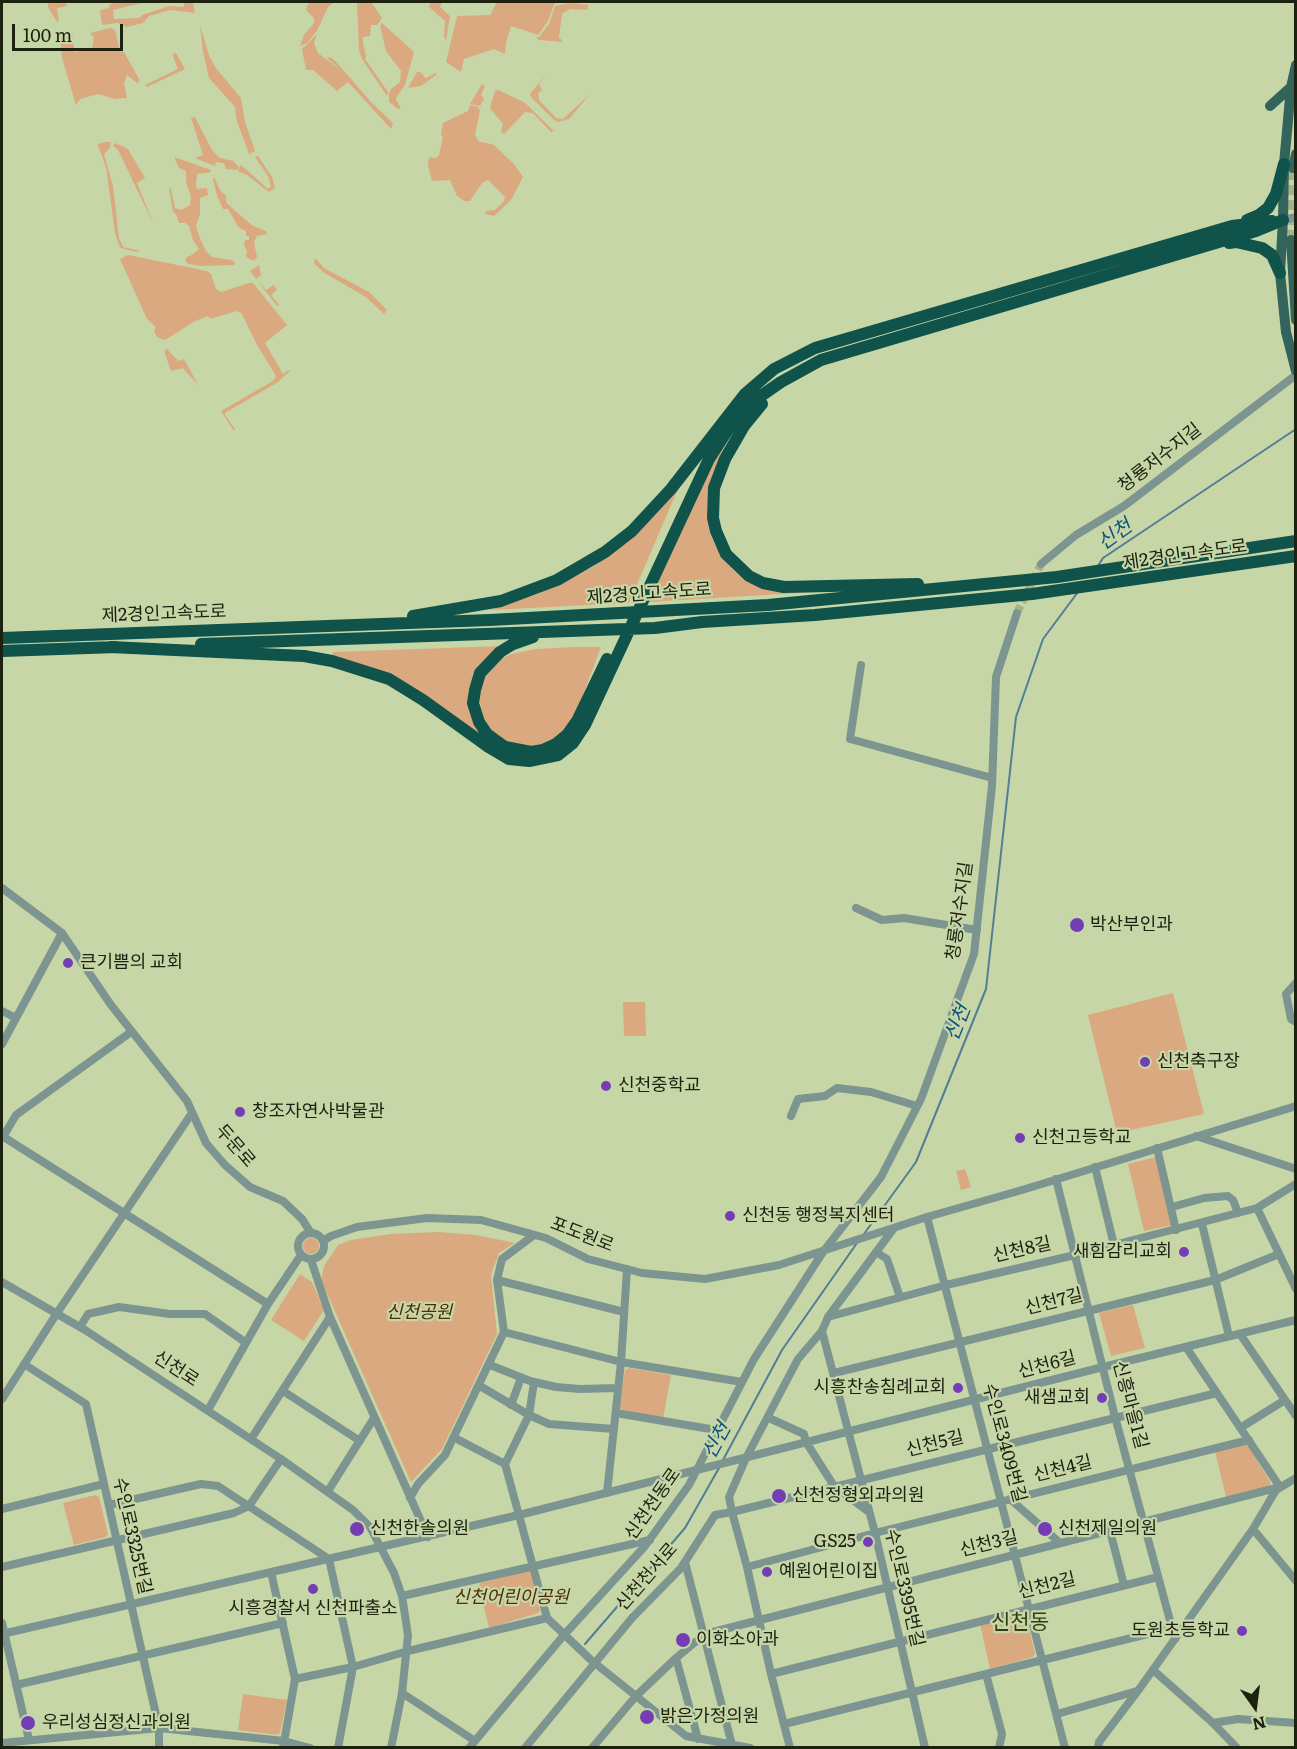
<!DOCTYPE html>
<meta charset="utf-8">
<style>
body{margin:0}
#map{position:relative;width:1297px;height:1749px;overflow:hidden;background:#c7d6a7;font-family:Literata,serif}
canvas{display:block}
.frame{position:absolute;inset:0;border:3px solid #1d2210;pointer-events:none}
.north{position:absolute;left:1225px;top:1677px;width:60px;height:60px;-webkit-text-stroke:4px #c7d6a7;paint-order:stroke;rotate:166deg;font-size:16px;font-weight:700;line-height:24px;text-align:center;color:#1d2210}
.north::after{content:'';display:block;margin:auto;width:21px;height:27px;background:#1d2210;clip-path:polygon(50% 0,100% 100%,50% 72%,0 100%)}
.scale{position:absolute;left:12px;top:24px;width:111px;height:27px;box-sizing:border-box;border:3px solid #1d2210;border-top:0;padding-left:8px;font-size:18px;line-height:21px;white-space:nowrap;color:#1d2210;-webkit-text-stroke:4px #c7d6a7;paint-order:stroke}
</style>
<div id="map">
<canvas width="1297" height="1749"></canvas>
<div class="frame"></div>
<div class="north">N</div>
<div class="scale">100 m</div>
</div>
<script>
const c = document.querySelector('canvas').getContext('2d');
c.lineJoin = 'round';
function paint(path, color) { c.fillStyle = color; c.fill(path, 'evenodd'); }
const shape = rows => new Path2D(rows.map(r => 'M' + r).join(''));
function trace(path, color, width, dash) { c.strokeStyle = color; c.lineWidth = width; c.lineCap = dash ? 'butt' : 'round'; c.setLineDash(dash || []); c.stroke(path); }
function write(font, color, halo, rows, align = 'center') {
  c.font = font + ' Literata,"Noto Sans KR",serif'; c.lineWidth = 4.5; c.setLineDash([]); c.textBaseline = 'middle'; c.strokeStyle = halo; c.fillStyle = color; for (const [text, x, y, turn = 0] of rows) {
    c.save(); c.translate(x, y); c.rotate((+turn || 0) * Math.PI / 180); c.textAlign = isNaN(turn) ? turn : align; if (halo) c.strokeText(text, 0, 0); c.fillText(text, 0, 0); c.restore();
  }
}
const green = shape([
 [47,2,62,2,67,4,67,6,57,8,59,21,57,22,49,9],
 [120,2,146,2,113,10,114,19,139,18,142,15,169,6,184,7,184,2,193,2,195,13,170,10,149,16,143,23,127,27,117,23,102,25,100,10,109,8,110,4],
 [309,2,334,2,328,7,317,31,307,43,300,46,304,35,314,23,314,18,306,10],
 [357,2,371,2,382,18,377,25,371,25,370,36,363,37,363,42,366,57,365,59,388,92,387,96,362,59,359,50],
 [431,2,442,2,440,7,450,16,446,41,444,36,445,21,429,7],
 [497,2,555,2,548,21,538,35,511,26,506,43,505,54,494,49,464,59,461,72,446,62,457,16,490,15],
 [570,3,589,5,587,10,570,9,562,14,559,37,563,42,539,40,536,37,539,37,549,24,555,6],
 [382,23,414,52,405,85,397,96,396,100,401,108,398,109,389,102,389,94,390,90,400,82,401,71,386,51,380,26],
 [200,25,209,55,215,67,241,98,245,122,255,151,249,154,236,118,235,107,209,78,203,52],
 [110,28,115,30,120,51,124,52,140,81,137,83,127,75,124,83,127,98,115,99,98,94,80,99,76,105,62,58,60,36,64,33,72,35,75,52,92,49,94,38,90,33],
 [317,34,314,43,318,53,342,71,326,57,332,58,337,63,372,103,393,123,391,129,348,82,337,91,313,70,306,70,302,49],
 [176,53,185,69,147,87,145,85,178,69,172,54],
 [417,72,420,72,426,78,436,73,436,75,421,86,408,88],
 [546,75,539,85,542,90,538,93,539,100,556,118,563,119,590,94,569,119,558,122,554,120,531,97,530,94],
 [482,84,485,86,481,95,484,99,480,106,470,104],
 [498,90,524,102,554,131,551,132,533,113,525,112,504,134,501,131,503,124,490,108,495,91],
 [470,105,478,107,480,111,475,134,478,141,494,145,514,164,523,177,511,200,494,216,486,214,485,211,495,210,504,201,505,197,488,180,482,183,470,201,464,201,457,196,450,180,432,181,428,166,429,157,436,158,439,155,443,138,441,134,443,123,468,111],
 [195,117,212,150,220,158,233,161,239,167,237,170,226,169,224,163,216,162,215,166,195,158,203,155,191,118],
 [105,142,111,142,109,149,104,154,113,186,119,238,123,247,140,251,137,252,121,248,119,245,115,233,106,167,98,146,98,144],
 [115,143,128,149,145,178,137,183,154,225,118,150,113,146],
 [258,156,272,177,275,188,269,192,247,175,238,171,241,165,268,189,271,186,268,176,255,157],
 [174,157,211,170,211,172,197,174,196,184,197,189,207,188,208,195,200,198,200,214,196,226,199,236,206,251,212,257,231,260,235,262,234,265,201,266,188,264,185,260,188,256,190,256,199,249,193,240,189,226,185,223,179,223,176,214,173,212,169,188,171,189,175,208,181,210,190,205,191,197,186,182,186,171,179,168],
 [214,177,220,190,226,196,226,202,232,208,253,226,266,231,267,234,257,236,254,242,257,257,254,261,246,257,247,252,244,244,245,240,249,240,249,236,246,236,246,231,239,228,228,209,223,209,217,196,213,179],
 [128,255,207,271,211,274,216,289,221,292,249,283,253,283,287,325,265,343,283,374,288,370,290,371,278,382,225,413,225,415,235,429,234,431,221,411,273,381,276,376,256,343,242,314,237,311,210,319,208,316,195,321,165,340,157,337,154,331,156,327,147,319,120,259],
 [315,258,324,268,369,292,387,310,384,314,366,297,323,272,314,263],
 [259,265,261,275,256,279,266,290,274,285,277,290,271,295,279,305,277,306,250,271],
 [167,349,178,361,184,359,198,385,183,368,171,371,164,351],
 [732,431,719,459,709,492,707,513,711,537,720,553,735,571,756,585,815,592,649,602,714,460],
 [681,482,629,603,490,610,538,594,593,567,626,542],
 [503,646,476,670,468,692,471,712,483,736,333,656,333,652],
 [574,647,601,647,581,700,569,724,557,738,543,745,521,747,508,743,492,732,484,718,479,699,481,685,487,671,497,661,511,654,536,649],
 [1173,993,1204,1114,1117,1133,1088,1015],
 [623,1002,645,1002,646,1036,624,1036],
 [1156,1157,1172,1225,1144,1231,1128,1164],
 [965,1169,971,1187,961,1190,956,1171],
 [438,1232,476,1235,515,1243,499,1253,491,1275,497,1334,442,1449,411,1482,321,1280,324,1266,338,1245,351,1240,391,1234],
 '303 1246a8 8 0 1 1 16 0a8 8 0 1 1-16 0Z',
 [300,1274,312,1282,324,1310,304,1341,271,1320],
 [1133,1305,1145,1348,1111,1356,1099,1313],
 [629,1368,671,1375,663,1419,619,1409,625,1370],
 [1241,1444,1248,1446,1271,1483,1267,1488,1226,1497,1215,1451],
 [95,1495,99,1497,108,1534,106,1537,74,1545,63,1503],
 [529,1571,532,1573,540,1611,538,1613,489,1628,479,1587,480,1583],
 [1021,1614,1026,1617,1035,1653,1033,1657,990,1669,980,1624],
 [243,1694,287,1700,280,1733,277,1735,238,1730]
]);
const stream = shape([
 [1098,566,1103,558,1296,429],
 [864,1234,916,1162,986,989,1016,717,1043,639,1078,592],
 [723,1460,782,1350,857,1243],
 [585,1644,685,1528,719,1468]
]);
const minorTunnel = shape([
 [1017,613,1041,564]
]);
const majorTunnel = shape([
 [1291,240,1293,168]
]);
const minor = shape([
 [1283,220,1296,217],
 [1041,564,1076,535,1124,506,1296,375],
 [861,665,850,739,992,778],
 [2,888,62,933,111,1005,187,1101,206,1143,225,1165,250,1187,283,1201,302,1219,311,1233],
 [856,908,882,920,904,918,977,930],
 [1296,983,1286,994,1291,1019,1296,1022],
 [2,1011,16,1018],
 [2,1044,62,933],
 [791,1116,798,1099,825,1096,837,1088,871,1092,917,1106],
 [2,1136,268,1304],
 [1196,1136,1296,1169],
 [3,1137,16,1115,131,1032],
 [1157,1148,1176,1230],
 [1095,1167,1114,1245],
 [1056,1179,1114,1413,1175,1639],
 [1172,1207,1204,1198,1228,1196,1233,1200,1238,1213],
 [1257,1208,1296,1289],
 [927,1217,1065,1748],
 [1202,1224,1229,1336],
 '298 1246a13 13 0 1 1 26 0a13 13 0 1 1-26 0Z',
 [323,1241,331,1236,357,1227,427,1218,481,1220,546,1238,588,1259,642,1273,705,1279,779,1265,927,1217,1022,1190,1296,1106],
 [876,1252,887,1259,900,1297],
 [311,1260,330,1317,428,1537],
 [497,1280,624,1312],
 [2,1282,85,1330,281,1459,353,1510,370,1527,394,1573,402,1596,408,1635,402,1693,391,1748],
 [828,1317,894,1228],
 [80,1327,88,1314,119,1307,170,1314,205,1314,245,1342],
 [822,1331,875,1533,925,1748],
 [504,1332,621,1362,742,1382],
 [1240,1334,1296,1416],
 [24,1364,86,1404,159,1728,159,1748],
 [490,1365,530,1381,556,1387,580,1389,618,1388],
 [834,1373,1215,1280,1279,1254],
 [480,1386,529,1415,549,1424,614,1429],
 [283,1391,360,1441],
 [2,1399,57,1313,192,1113],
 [511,1405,521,1378],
 [208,1410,268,1304,301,1255],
 [616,1413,716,1430],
 [769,1418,804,1434,806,1442,834,1486,869,1512],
 [1240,1428,1285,1400],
 [455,1438,505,1464,547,1618,591,1660,686,1736,750,1748],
 [251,1439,330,1317],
 [505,1464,529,1415,534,1382],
 [328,1491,374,1418],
 [607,1493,621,1362,627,1269],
 [410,1498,418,1484,445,1455,504,1332,497,1280,502,1259,534,1235],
 [1010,1499,1060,1543],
 [109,1505,201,1484,218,1486,329,1559,353,1667,338,1748],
 [2,1509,104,1484],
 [1253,1529,1296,1581],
 [1110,1531,1124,1585],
 [685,1562,732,1745],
 [2,1567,234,1513,249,1506,281,1459],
 [747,1567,875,1533,1249,1440],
 [271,1572,295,1679,283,1748],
 [402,1596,650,1540],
 [2,1623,29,1740],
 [2,1634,519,1515,1103,1367,1296,1320],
 [676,1658,698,1739],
 [1153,1670,1213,1723,1237,1748],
 [771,1674,1158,1577],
 [986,1674,1002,1734,999,1748],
 [295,1679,353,1667,408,1651,547,1618],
 [16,1685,283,1623],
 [402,1693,475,1741],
 [1057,1714,1137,1691],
 [1213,1723,1238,1719,1296,1723],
 [784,1724,1172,1628],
 [2,1743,159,1728,284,1741,310,1748],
 [469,1748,564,1635,645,1546,689,1485,754,1359,823,1252,881,1177,921,1099,974,954,992,786,996,677,1017,613],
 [525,1748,632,1618,681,1568,715,1515,732,1512,729,1497,746,1458,798,1359,822,1331,828,1317,946,1285,1075,1255,1257,1208,1296,1184],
 [592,1748,636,1696,676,1658,705,1634,1280,1487,1186,1347],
 [790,1748,771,1674,747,1567,732,1512,1217,1393],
 [1098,1748,1099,1742,1140,1688,1253,1529,1276,1490,1296,1478]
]);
const major = shape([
 [1296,65,1291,87,1284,164,1283,220,1280,273,1286,332,1296,371],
 [1270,106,1291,87],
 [1293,168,1296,154],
 [1291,240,1296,320]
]);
const highway = shape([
 [1247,220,1259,215,1268,208,1276,194,1284,164],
 [1229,243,1236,242,1262,248,1272,255,1280,273],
 [762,404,744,426,725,459,714,488,713,518,716,531,726,554,749,576,763,583,784,587,918,584],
 [413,616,501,601,557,580,605,552,632,531,671,489,745,394,774,369,815,348,1232,226,1272,221],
 [533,637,513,644,500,652,480,673,475,690,473,703,479,722,487,734,505,747,531,752,543,750,556,744,567,735,577,721,607,659],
 [2,638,490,620,768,605,1057,577,1296,541],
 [201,644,655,628,702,622,815,615,1032,594,1296,556],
 [110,647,304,656,332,661,389,679,423,700,487,746,509,759,529,761,558,755,573,743,585,725,709,459,729,428,758,398,781,382,821,360,1256,231,1283,220],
 [2,651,117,647]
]);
const markers = [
 [1077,925,8,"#753db3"],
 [68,963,6,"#753db3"],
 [1145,1062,6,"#753db3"],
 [606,1086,6,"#753db3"],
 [240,1112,6,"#753db3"],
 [1020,1138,6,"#753db3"],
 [730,1216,6,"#753db3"],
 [1184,1252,6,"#753db3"],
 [958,1388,6,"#753db3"],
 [1102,1398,6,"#753db3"],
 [779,1496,8,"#753db3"],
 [357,1529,8,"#753db3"],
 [1045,1529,8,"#753db3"],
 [868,1542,6,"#753db3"],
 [767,1572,6,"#753db3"],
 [313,1589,6,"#753db3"],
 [1242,1631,6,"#753db3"],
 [683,1640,8,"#753db3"],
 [647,1717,8,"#753db3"],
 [28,1723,8,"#753db3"]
];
const streetNames = [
 ["청룡저수지길",1160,458,-38],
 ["제2경인고속도로",1185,555,-8],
 ["제2경인고속도로",649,594,-4],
 ["제2경인고속도로",164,614,-2],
 ["청룡저수지길",960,911,-82],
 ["두문로",235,1146,49],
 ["포도원로",582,1235,21],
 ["신천8길",1022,1250,-13],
 ["신천7길",1054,1302,-14],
 ["신천6길",1047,1365,-15],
 ["신천로",176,1369,33],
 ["신흥마을1길",1130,1405,75],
 ["수인로3409번길",1004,1443,75],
 ["신천5길",935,1444,-14],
 ["신천4길",1063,1469,-14],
 ["신천천동로",653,1504,-55],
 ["수인로3325번길",132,1536,77],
 ["신천3길",989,1544,-14],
 ["신천천서로",647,1577,-49],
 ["신천2길",1047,1586,-14],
 ["수인로3395번길",904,1588,77]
];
const poiNames = [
 ["박산부인과",1090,925],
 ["큰기쁨의 교회",80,963],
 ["신천축구장",1157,1062],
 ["신천중학교",618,1086],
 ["창조자연사박물관",252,1112],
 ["신천고등학교",1032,1138],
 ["신천동 행정복지센터",742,1216],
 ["새힘감리교회",1172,1252,"right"],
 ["시흥찬송침례교회",946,1388,"right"],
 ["새샘교회",1090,1398,"right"],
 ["신천정형외과의원",792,1496],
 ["신천한솔의원",370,1529],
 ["신천제일의원",1058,1529],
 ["GS25",856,1542,"right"],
 ["예원어린이집",779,1572],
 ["시흥경찰서 신천파출소",313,1609,"center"],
 ["도원초등학교",1230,1631,"right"],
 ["이화소아과",696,1640],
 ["밝은가정의원",660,1717],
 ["우리성심정신과의원",42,1723]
];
const parkNames = [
 ["신천공원",419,1313],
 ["신천어린이공원",511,1598]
];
const waterNames = [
 ["신천",1115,535,-36],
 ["신천",958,1023,-68],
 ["신천",717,1441,-61]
];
const quarterNames = [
 ["신천동",1020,1623]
];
paint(green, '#daa97f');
trace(stream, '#527d96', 2);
trace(minorTunnel, '#a5b289', 8, [8, 4]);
trace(majorTunnel, '#a5b289', 10, [10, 5]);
trace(minor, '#7c9590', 8);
trace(major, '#33645c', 10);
trace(highway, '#0f534a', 12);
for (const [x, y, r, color] of markers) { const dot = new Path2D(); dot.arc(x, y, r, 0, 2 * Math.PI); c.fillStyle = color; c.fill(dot); trace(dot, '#c7d6a7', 2); }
write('18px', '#1d2210', '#c7d6a7', streetNames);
write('18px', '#1d2210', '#c7d6a7', poiNames, 'left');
write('italic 18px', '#502d06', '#c7d6a7', parkNames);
write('italic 20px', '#0d547f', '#c7d6a7', waterNames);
write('21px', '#333e13', '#c7d6a7', quarterNames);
</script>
